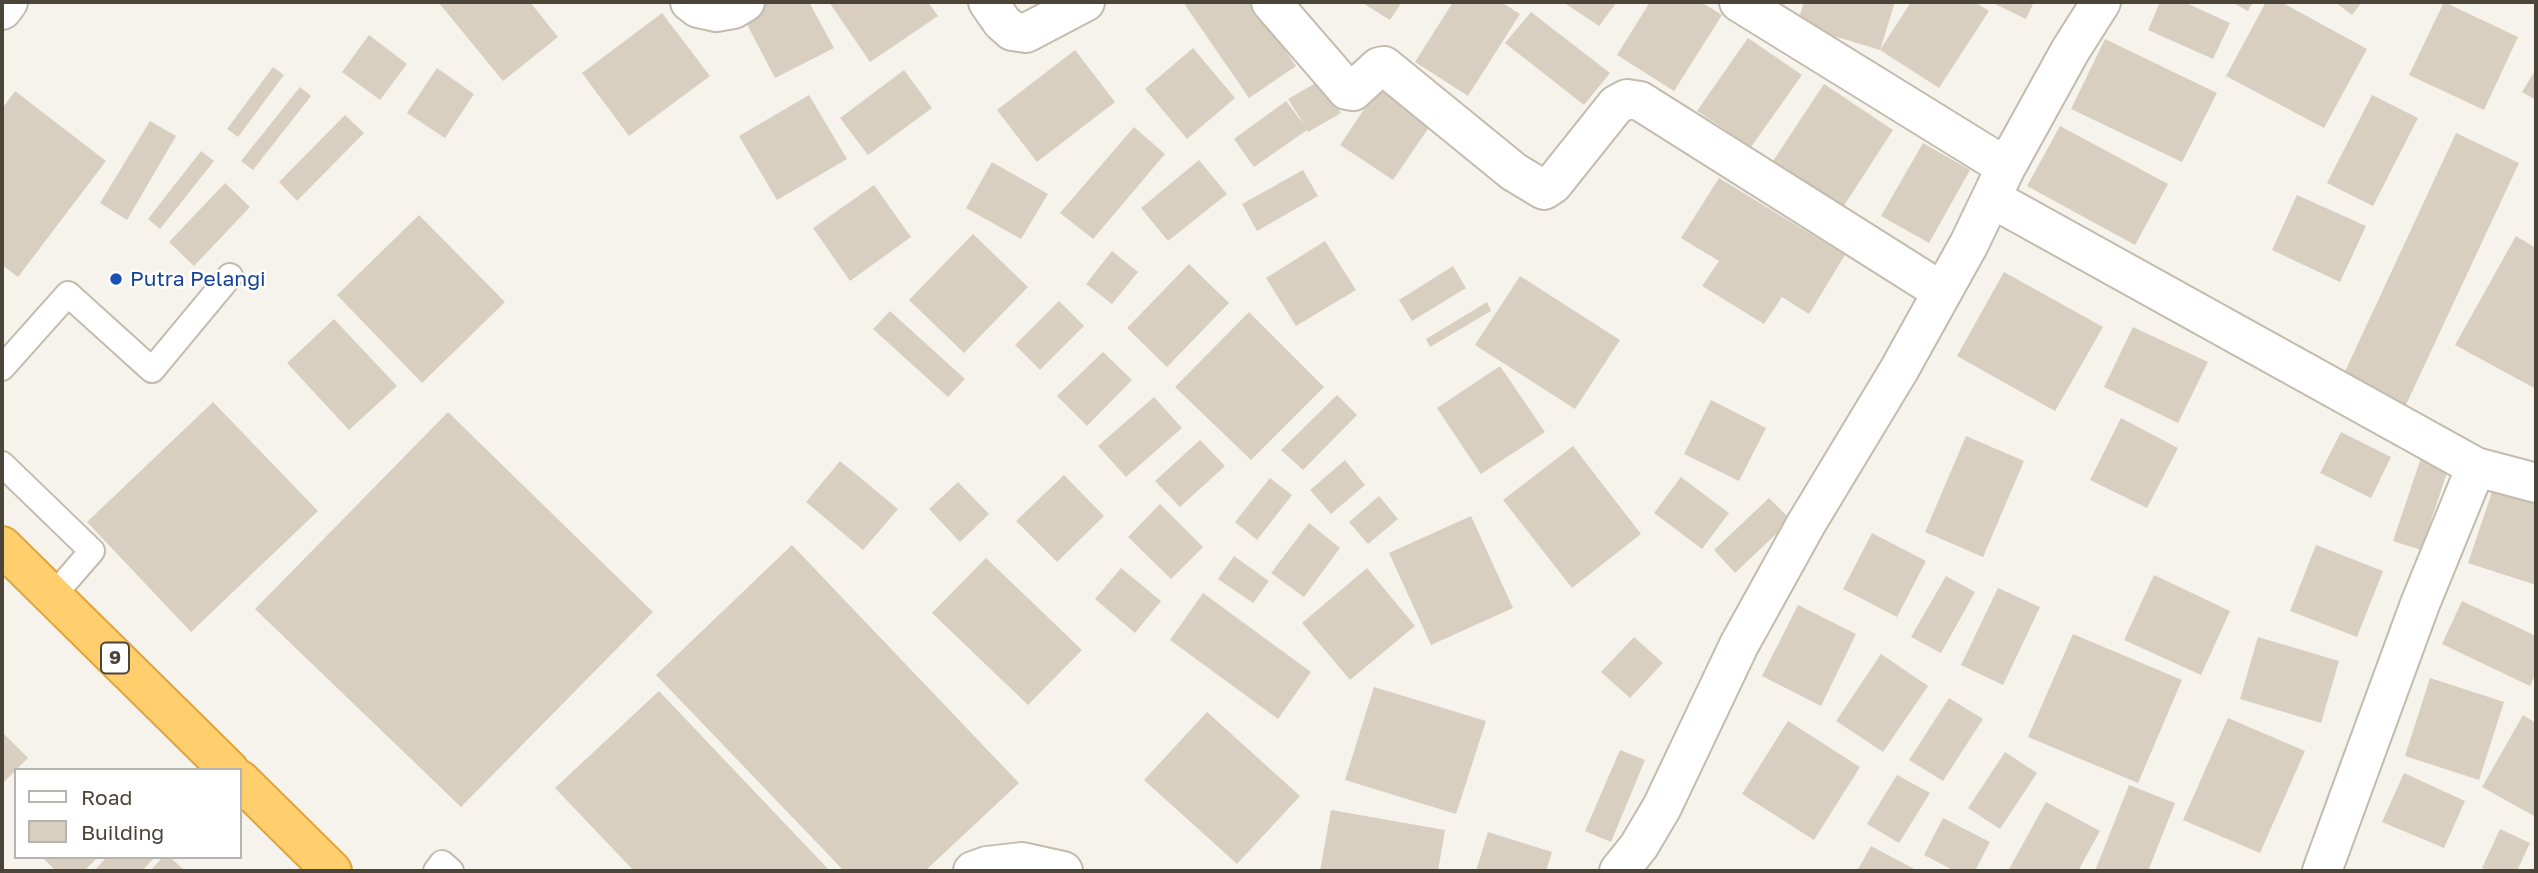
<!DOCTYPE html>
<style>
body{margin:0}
#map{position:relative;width:2538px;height:873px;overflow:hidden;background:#f6f3ec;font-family:"Golos Text",sans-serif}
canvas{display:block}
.frame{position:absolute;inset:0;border:4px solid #4b4439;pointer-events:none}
.legend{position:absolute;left:14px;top:768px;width:228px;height:91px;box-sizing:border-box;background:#fff;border:2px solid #b7b4b0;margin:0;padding:9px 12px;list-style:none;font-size:21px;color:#4b4439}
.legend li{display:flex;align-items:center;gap:14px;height:35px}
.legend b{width:35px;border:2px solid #b7b4b0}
</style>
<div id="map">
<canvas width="2538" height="873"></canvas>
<div class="frame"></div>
<ul class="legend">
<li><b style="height:9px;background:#fff"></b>Road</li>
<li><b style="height:19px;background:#d8cfc1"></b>Building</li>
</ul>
</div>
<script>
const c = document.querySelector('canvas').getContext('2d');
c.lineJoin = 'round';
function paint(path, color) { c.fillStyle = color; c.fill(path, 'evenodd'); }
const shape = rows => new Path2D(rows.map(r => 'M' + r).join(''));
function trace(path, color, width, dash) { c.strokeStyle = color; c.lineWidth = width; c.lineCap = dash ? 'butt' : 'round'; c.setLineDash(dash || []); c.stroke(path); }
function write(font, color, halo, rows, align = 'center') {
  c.font = font + ' "Golos Text",sans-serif'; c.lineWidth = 5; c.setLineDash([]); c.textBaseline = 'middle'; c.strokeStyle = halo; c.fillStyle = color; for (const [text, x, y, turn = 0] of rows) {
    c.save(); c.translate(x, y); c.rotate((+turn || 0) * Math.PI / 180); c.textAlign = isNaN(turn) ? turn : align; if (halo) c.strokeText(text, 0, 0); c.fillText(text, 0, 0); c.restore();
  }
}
const building = shape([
 [440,2,530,2,558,37,503,81,439,3],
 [764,2,809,2,834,48,775,78,741,13],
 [829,2,928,2,938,16,870,62],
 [1183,2,1252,2,1296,66,1249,98],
 [1361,2,1402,2,1390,20],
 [1453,2,1501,2,1520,14,1468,96,1415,62],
 [1563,2,1617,2,1599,26],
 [1650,2,1701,2,1722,15,1674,91,1617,55],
 [1804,2,1895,2,1880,50,1797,25],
 [1911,2,1975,2,1989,11,1939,88,1880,50],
 [1991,2,2034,2,2026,19],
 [2160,2,2184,2,2230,23,2213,59,2148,30],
 [2231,2,2253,2,2248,11],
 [2266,2,2281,2,2367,49,2324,128,2226,76],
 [2335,2,2362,2,2352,15],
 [2444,2,2518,37,2484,110,2409,75],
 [1531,12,1610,73,1584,105,1505,43],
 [662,13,710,76,629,136,582,73],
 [369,35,407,64,380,100,342,72],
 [1748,38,1802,75,1751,147,1697,111],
 [2105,39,2217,93,2182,162,2071,109],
 [1193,48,1235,98,1187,139,1145,89],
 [1075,50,1115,102,1037,162,997,110],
 [273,67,284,75,238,137,227,129],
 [437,68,474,94,445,138,407,113],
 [2536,69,2536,100,2522,92],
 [904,70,932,108,868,155,840,118],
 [1321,80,1341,113,1308,132,1307,130,1254,167,1234,139,1286,101,1305,126,1288,99],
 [1383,81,1436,117,1393,180,1340,145],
 [1824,84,1893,130,1843,207,1773,161],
 [300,87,311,96,253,170,241,161],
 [15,91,106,161,18,277,2,265,2,109],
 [809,95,847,159,777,200,739,136],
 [2372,95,2418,118,2373,206,2327,183],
 [345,115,364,133,297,201,279,182],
 [150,121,176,136,127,220,100,203],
 [2060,126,2168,184,2135,245,2027,186],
 [1134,127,1165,154,1093,239,1060,213],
 [2456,133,2519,163,2404,409,2341,380],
 [1923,143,1970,170,1929,243,1881,216],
 [201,151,214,161,160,229,148,219],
 [1199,160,1227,194,1168,241,1141,208],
 [992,162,1048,194,1021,239,966,208],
 [1303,170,1318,196,1257,231,1242,204],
 [1719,178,1845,255,1809,314,1782,297,1764,324,1702,286,1719,261,1681,238],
 [225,183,250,207,194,266,169,242],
 [874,185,911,237,850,281,813,228],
 [2297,195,2366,226,2340,282,2272,250],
 [419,215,505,302,422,383,337,295],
 [973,234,1028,287,964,353,909,300],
 [2516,236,2536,248,2536,389,2455,345],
 [1325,241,1356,290,1296,326,1266,278],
 [1112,251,1138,272,1112,304,1086,284],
 [1189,264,1229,303,1167,367,1127,328],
 [1453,266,1466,288,1412,321,1399,300],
 [2004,272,2103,327,2055,411,1957,356],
 [1520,276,1620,340,1575,409,1475,345],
 [1059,301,1084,326,1040,370,1015,345],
 [1487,302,1491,311,1430,347,1426,339],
 [890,311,965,379,948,397,873,329],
 [1249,312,1324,387,1251,460,1175,387],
 [334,319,397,386,349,430,287,363],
 [2133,327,2208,362,2178,423,2104,387],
 [1103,352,1132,380,1087,426,1057,396],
 [1500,366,1545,432,1481,474,1437,408],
 [1337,395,1357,415,1303,470,1281,450],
 [1154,397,1182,428,1126,477,1098,446],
 [1711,400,1766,428,1739,481,1684,454],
 [213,402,318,511,191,632,87,522],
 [448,412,653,612,461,807,255,609],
 [2121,418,2178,448,2147,508,2090,480],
 [2341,432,2391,457,2371,498,2320,473],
 [1966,436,2024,461,1983,557,1925,532],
 [1200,440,1225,466,1180,507,1155,481],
 [1573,446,1641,534,1572,588,1503,500],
 [2422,455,2450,464,2421,550,2393,541],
 [1345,460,1365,485,1331,514,1310,490],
 [840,461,898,509,863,550,806,502],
 [1064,475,1104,516,1057,562,1016,521],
 [1681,477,1729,513,1702,549,1654,513],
 [1270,478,1292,495,1257,540,1235,522],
 [958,482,989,514,960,542,929,509],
 [2493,489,2536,503,2536,585,2468,563],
 [1379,496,1398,519,1368,544,1349,522],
 [1769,498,1791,520,1735,573,1714,550],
 [1160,504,1203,547,1171,579,1128,537],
 [1471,516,1513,608,1431,645,1389,553],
 [1309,523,1340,548,1304,597,1271,573],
 [1872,533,1926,561,1897,617,1843,589],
 [792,545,1019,783,925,871,844,871,656,675],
 [2316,545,2383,571,2357,637,2290,611],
 [1234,556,1269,581,1253,603,1218,579],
 [986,558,1082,650,1028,705,932,613],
 [1121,568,1161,601,1135,633,1095,599],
 [1367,568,1415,626,1350,680,1302,623],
 [2154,575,2230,611,2201,675,2124,640],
 [1946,576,1975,592,1941,653,1911,637],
 [1998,588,2040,607,2003,685,1961,665],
 [1203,593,1311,672,1278,719,1170,640],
 [2462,601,2536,636,2536,673,2530,686,2442,644],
 [1798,605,1856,634,1821,706,1762,676],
 [2073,634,2182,680,2138,783,2028,737],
 [1634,637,1663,663,1630,698,1601,672],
 [2258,637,2339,661,2321,723,2240,699],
 [1881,654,1928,686,1883,752,1836,721],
 [2430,678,2504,702,2479,780,2405,756],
 [1374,687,1486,721,1456,814,1345,780],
 [659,691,830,871,634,871,555,788],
 [1949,698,1983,719,1943,781,1909,760],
 [1207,712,1300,796,1237,864,1144,780],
 [2523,715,2536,723,2536,817,2482,787],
 [2228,718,2305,751,2260,853,2183,820],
 [1788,721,1860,767,1814,840,1742,794],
 [2,732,28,758,2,784],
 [1620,750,1645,760,1611,842,1585,831],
 [2005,752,2037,773,2000,829,1968,808],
 [2404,773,2465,801,2444,848,2382,822],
 [1897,775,1930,793,1899,843,1867,824],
 [2129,785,2175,803,2148,871,2095,871],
 [2046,802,2100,831,2078,871,2008,871],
 [1331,810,1445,830,1438,871,1320,871],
 [1943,818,1990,842,1975,871,1955,871,1924,855],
 [2500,829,2530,843,2517,871,2489,871,2482,868],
 [1488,832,1552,852,1546,871,1476,871],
 [1871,846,1918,871,1857,871],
 [42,857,98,857,84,871,56,871],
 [107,857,155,857,142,871,94,871],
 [163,857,170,857,185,871,150,871]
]);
const lane = shape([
 [2,368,68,294,152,370,230,276],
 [2,464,92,551,53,596],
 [436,871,442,863,451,871]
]);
const street = shape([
 [690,2,698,8,716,12,733,9,745,2],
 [988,2,1002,22,1012,31,1026,33,1085,2],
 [1271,2,1347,90,1353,91,1379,67,1384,66,1514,172,1544,190,1553,184,1616,105,1627,99,1640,101,1941,291],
 [1739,2,2006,167],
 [2,10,8,2],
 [1991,198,2476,467,2536,483],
 [973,871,987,866,1022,862,1063,871],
 [1619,871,1639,846,1662,807,1739,645,1806,524,1899,370,1969,244,2006,167,2070,51,2101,2],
 [2322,871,2420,604,2476,467]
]);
const highway = shape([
 [2,546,229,770],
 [240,780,332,871]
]);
const markers = [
 [116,279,7,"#1a4fb4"]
];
const shields = [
 [115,658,28]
];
const shieldNames = [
 ["9",115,658]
];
const transitNames = [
 ["Putra Pelangi",130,279]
];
paint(building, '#d8cfc1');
trace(lane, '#c2bbae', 28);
trace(street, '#c2bbae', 42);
trace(highway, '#e0a43c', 42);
trace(lane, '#fff', 24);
trace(street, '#fff', 38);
trace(highway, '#ffcf6e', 38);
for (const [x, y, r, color] of markers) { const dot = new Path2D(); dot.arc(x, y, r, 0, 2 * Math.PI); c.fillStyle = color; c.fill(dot); trace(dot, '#fff', 2.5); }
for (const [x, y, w] of shields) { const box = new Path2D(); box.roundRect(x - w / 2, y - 15.5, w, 31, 5); c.fillStyle = '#fff'; c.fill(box); trace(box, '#4b4439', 2); }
write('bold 19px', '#4b4439', null, shieldNames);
write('21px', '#164399', '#fff', transitNames, 'left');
</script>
